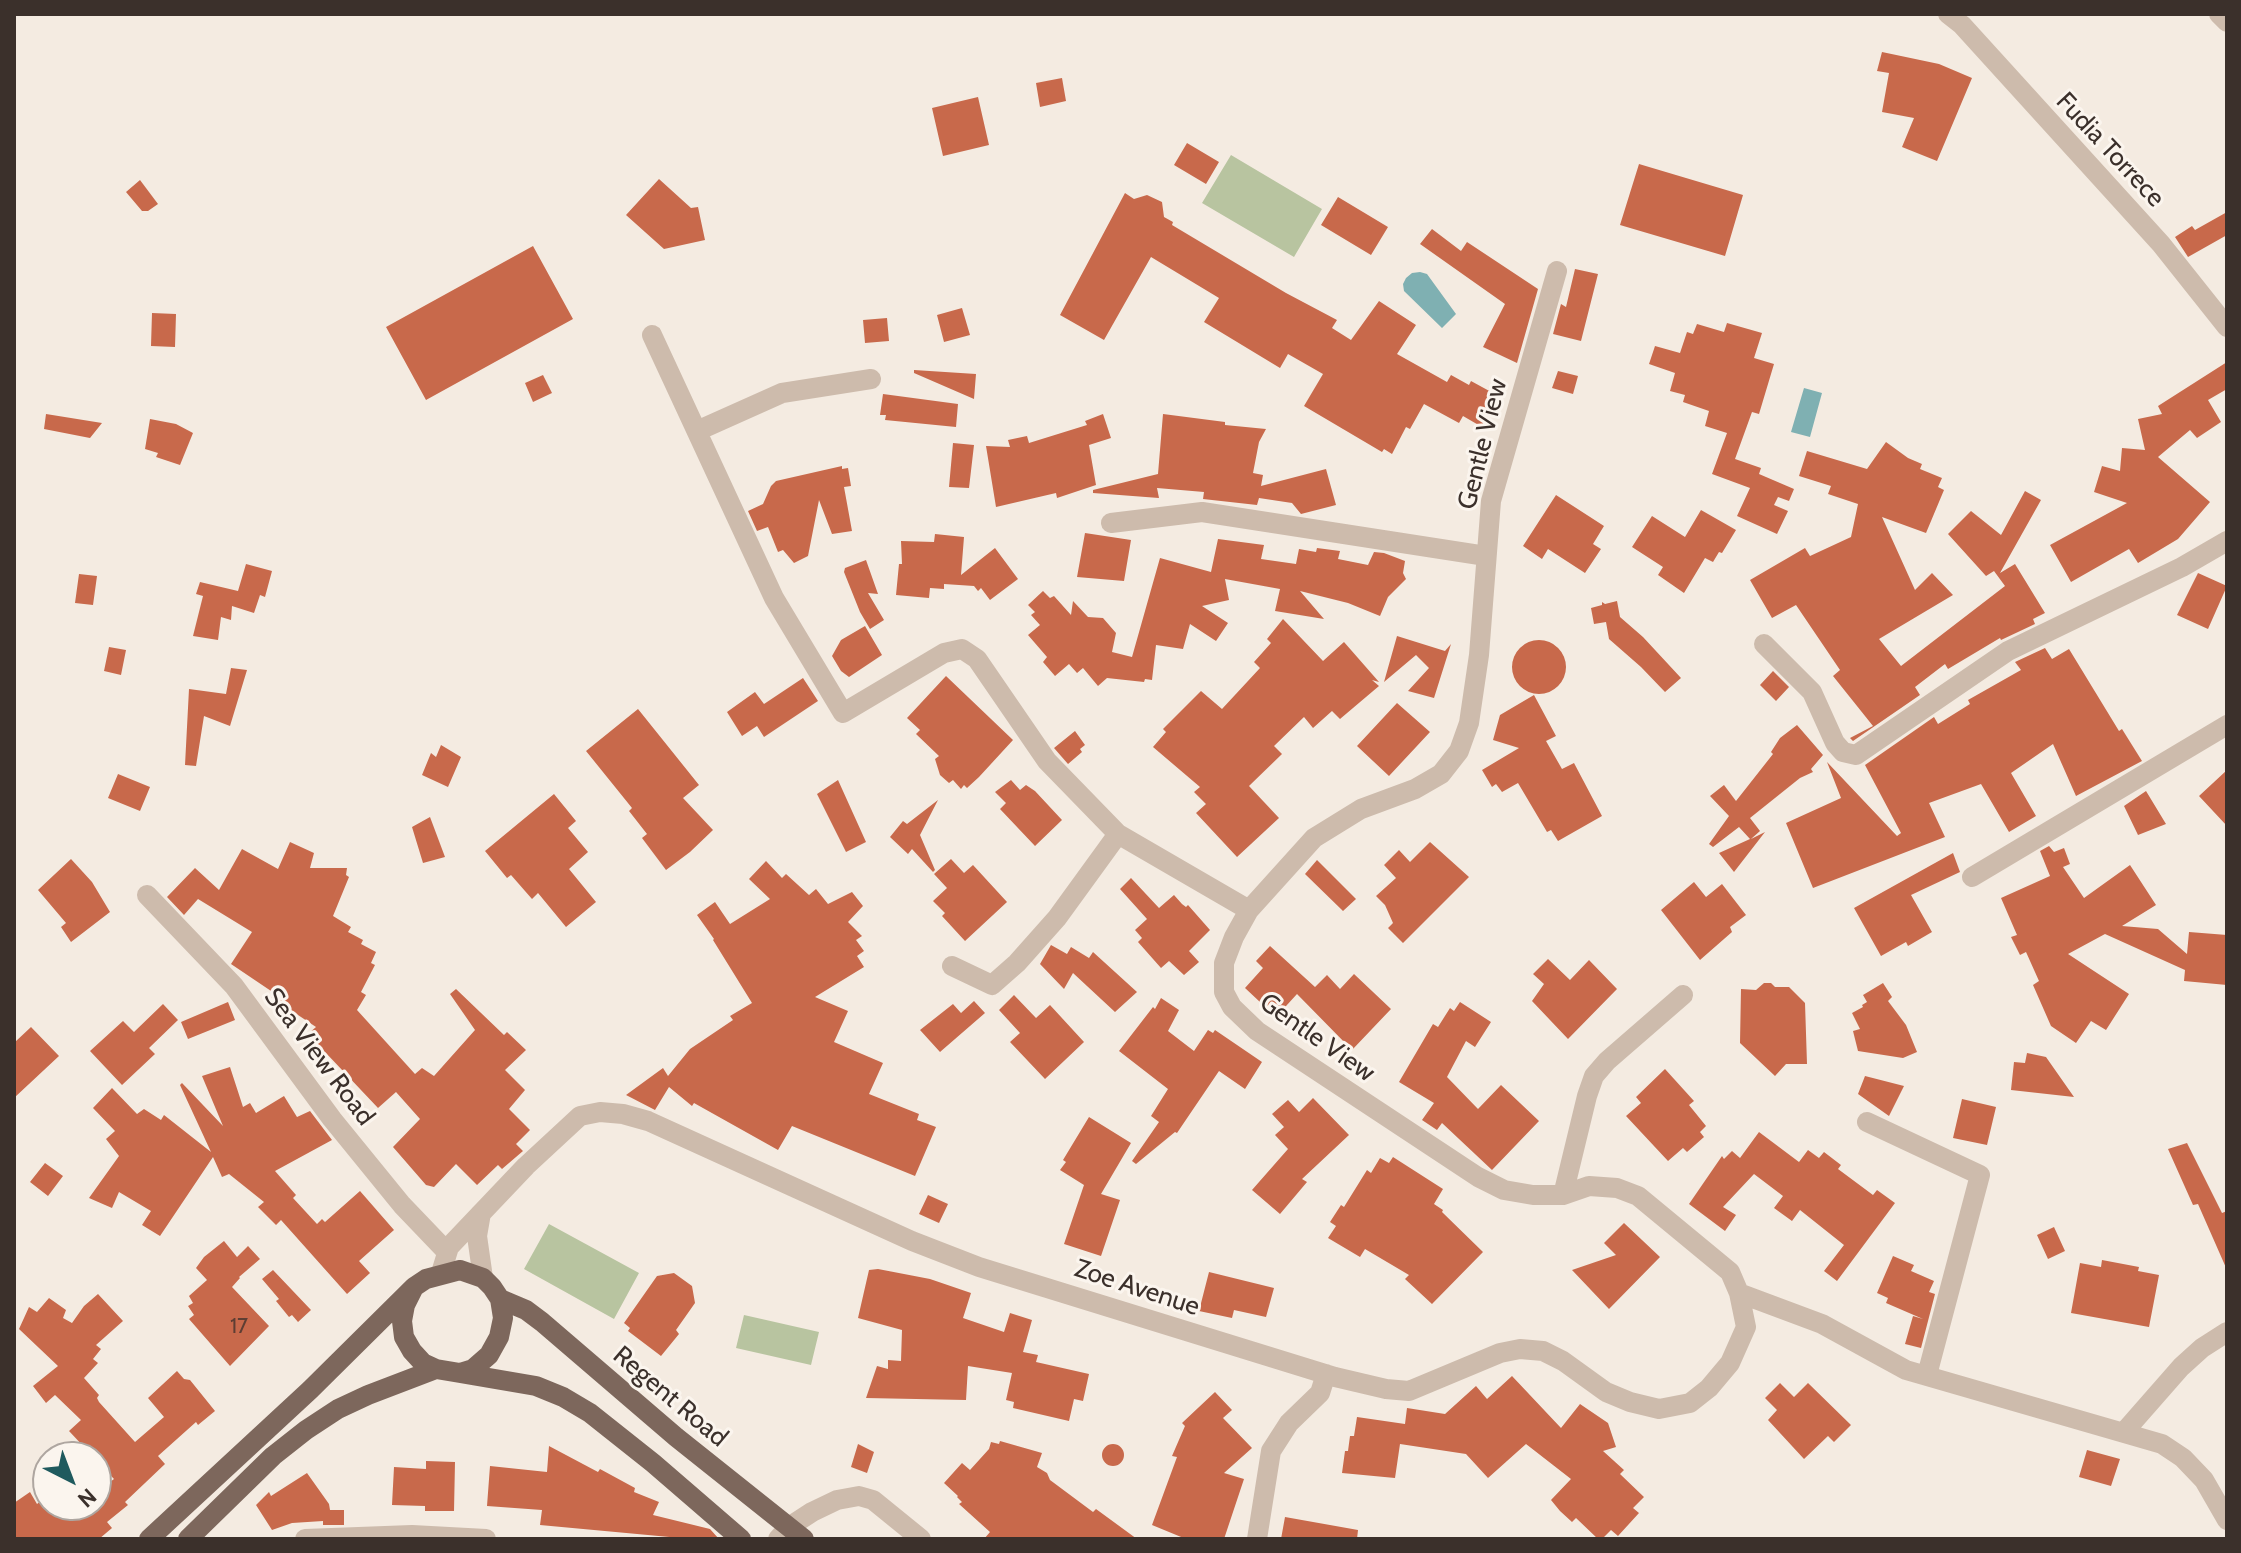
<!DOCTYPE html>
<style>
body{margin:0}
#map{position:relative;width:2241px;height:1553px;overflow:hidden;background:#f4ebe1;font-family:Cabin,sans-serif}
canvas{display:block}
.frame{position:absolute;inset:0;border:16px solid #3b302b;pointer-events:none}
.north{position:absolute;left:32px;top:1441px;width:80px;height:80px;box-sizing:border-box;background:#fbf5ee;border:2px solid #aea6a0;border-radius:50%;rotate:138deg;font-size:22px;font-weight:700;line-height:32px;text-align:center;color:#3b302b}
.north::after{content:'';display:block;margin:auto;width:28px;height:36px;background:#1f5a5e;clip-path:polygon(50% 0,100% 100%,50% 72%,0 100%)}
</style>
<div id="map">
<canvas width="2241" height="1553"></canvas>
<div class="frame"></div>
<div class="north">N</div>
</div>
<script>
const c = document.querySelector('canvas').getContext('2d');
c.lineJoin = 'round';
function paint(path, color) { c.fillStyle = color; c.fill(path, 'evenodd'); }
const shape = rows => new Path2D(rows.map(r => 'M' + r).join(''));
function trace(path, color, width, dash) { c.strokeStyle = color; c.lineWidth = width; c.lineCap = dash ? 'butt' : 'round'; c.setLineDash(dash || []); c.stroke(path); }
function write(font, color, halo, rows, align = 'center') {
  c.font = font + ' Cabin,sans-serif'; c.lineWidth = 6; c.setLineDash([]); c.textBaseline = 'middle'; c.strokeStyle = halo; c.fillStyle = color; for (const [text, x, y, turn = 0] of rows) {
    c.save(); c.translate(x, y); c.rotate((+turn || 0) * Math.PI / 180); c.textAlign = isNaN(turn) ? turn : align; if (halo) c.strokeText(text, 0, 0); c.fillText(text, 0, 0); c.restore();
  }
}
const green = shape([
 [1231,155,1322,209,1294,257,1202,203],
 [549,1224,639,1273,614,1319,524,1269],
 [744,1315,819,1332,811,1365,736,1348]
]);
const water = shape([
 [1420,272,1427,274,1456,314,1442,328,1404,291,1403,284,1406,278,1412,273],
 [1804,388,1822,393,1810,437,1791,432]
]);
const building = shape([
 [1882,52,1939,64,1972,78,1937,161,1902,147,1914,118,1882,112,1889,73,1877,71],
 [1062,78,1066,101,1040,107,1036,83],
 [978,97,989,145,943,156,932,108],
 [1187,143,1219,162,1206,184,1174,165],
 [1639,164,1743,195,1725,256,1620,225],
 [659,179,691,208,698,207,705,240,664,249,626,215],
 [140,180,158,204,148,211,142,211,126,192],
 [1125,193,1134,199,1147,195,1162,202,1164,217,1173,222,1172,225,1286,293,1337,320,1332,328,1351,340,1379,301,1416,325,1397,354,1447,382,1451,375,1469,385,1471,381,1493,393,1490,398,1496,401,1482,427,1463,416,1459,423,1424,404,1410,429,1406,427,1392,454,1384,449,1382,452,1304,406,1323,374,1288,354,1280,368,1204,322,1219,298,1151,257,1104,340,1060,315],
 [1338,197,1388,227,1371,255,1321,225],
 [2227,212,2227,235,2188,257,2175,237,2192,226,2195,230],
 [1432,229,1461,251,1467,242,1538,289,1517,363,1483,347,1505,304,1420,244],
 [533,246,573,319,426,400,386,327],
 [1575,269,1598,274,1581,341,1553,334,1561,304,1566,307],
 [962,308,970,335,944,342,937,315],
 [152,313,176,314,175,347,151,346],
 [887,318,889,341,865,343,863,320],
 [1727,323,1762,333,1754,358,1774,364,1759,414,1752,412,1735,459,1761,468,1759,474,1794,489,1789,501,1778,497,1774,505,1788,511,1777,534,1737,516,1750,488,1712,474,1727,433,1705,426,1709,411,1683,402,1685,395,1670,391,1675,373,1649,364,1655,346,1680,353,1687,332,1693,334,1697,324,1724,332],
 [2227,362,2227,389,2208,400,2221,422,2197,438,2190,430,2158,457,2210,502,2178,539,2138,563,2129,549,2071,582,2050,545,2127,503,2094,492,2102,466,2120,471,2122,448,2145,450,2138,419,2162,414,2158,406],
 [914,370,976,374,974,399,914,373],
 [1558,371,1578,376,1573,394,1552,388],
 [543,375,552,393,533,402,525,383],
 [883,394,958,404,956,427,885,420,886,415,880,415],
 [46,414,102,423,90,438,44,429],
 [1103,414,1111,438,1089,445,1096,485,1057,498,1056,493,996,507,986,446,1010,447,1008,440,1027,436,1029,443,1087,425,1085,421],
 [1163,414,1225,422,1225,425,1266,429,1259,442,1253,473,1263,475,1261,486,1326,469,1336,505,1301,514,1292,503,1259,498,1257,505,1203,499,1204,492,1157,488,1159,498,1093,493,1093,490,1158,474],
 [150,419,176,424,193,433,180,465,156,457,158,453,145,449],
 [1886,442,1908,458,1922,464,1920,469,1942,478,1938,487,1944,490,1926,533,1882,517,1915,590,1932,573,1953,595,1879,639,1901,666,2005,586,1994,571,1986,576,1948,534,1971,511,2001,535,2025,491,2041,500,2000,573,2015,564,2045,613,2033,619,2035,624,2001,640,2000,638,1948,669,1945,664,1915,687,1920,695,1853,741,1850,738,1873,726,1833,676,1840,670,1796,605,1772,618,1750,580,1805,548,1810,556,1851,537,1858,504,1828,494,1831,486,1799,476,1807,451,1867,469],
 [953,443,974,445,969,488,949,487],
 [842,466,842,469,848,468,851,486,844,487,852,531,832,534,819,500,808,556,794,563,783,550,778,552,768,527,757,531,748,511,763,504,771,486,776,481],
 [1556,495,1604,526,1593,544,1601,549,1585,573,1548,549,1542,559,1523,546],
 [1701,510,1736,530,1722,553,1719,552,1713,562,1705,558,1684,593,1658,575,1663,567,1632,547,1652,516,1685,537],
 [1085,533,1131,540,1124,581,1077,577],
 [935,534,964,537,961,575,995,548,1018,579,990,600,981,588,978,591,974,586,944,584,944,589,930,588,929,598,896,595,899,564,902,564,901,541,934,542],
 [1218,539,1264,545,1261,559,1296,564,1299,549,1316,552,1317,548,1340,551,1338,559,1368,565,1374,552,1384,553,1405,561,1403,573,1406,579,1388,597,1380,616,1348,603,1300,591,1324,619,1275,611,1280,589,1225,579,1229,600,1202,606,1228,623,1216,641,1190,624,1183,649,1156,645,1152,680,1145,679,1144,682,1107,678,1098,686,1083,668,1077,673,1069,664,1055,676,1043,662,1047,657,1028,635,1040,625,1031,615,1035,612,1028,605,1043,591,1050,598,1054,596,1071,615,1073,601,1088,617,1103,618,1116,633,1112,652,1132,657,1160,558,1211,572],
 [866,560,878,594,868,593,884,620,870,629,860,612,844,572,845,568],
 [246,564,272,571,265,597,260,595,254,613,232,606,231,620,221,617,218,640,193,636,203,596,196,594,200,582,238,591],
 [2198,573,2227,586,2208,629,2177,615],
 [79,574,97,576,93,605,75,603],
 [1617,601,1620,617,1643,637,1681,678,1665,692,1641,667,1609,639,1606,622,1594,624,1591,608,1602,605,1602,602,1605,604],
 [1283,619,1323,661,1344,642,1379,682,1372,680,1379,686,1340,719,1332,711,1313,728,1304,717,1274,746,1282,754,1249,786,1279,818,1237,857,1196,813,1206,804,1194,792,1200,787,1153,747,1166,732,1163,729,1201,691,1222,709,1260,668,1254,662,1271,643,1267,639],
 [865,626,882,655,849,677,841,671,832,656,841,640],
 [1397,636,1445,651,1451,644,1434,698,1408,691,1429,668,1416,655,1384,682],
 '1512 667a27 27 0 1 1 54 0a27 27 0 1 1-54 0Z',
 [109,647,126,650,121,675,104,671],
 [2045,648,2052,659,2069,649,2119,731,2122,729,2142,761,2076,796,2053,744,2011,773,2036,816,2009,832,1981,784,1929,803,1945,837,1813,888,1786,823,1841,798,1827,762,1897,836,1901,833,1865,765,1934,717,1938,724,1970,704,1968,700,2021,670,2015,662],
 [231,668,247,670,230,726,204,716,196,766,185,765,189,689,226,694],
 [1773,671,1789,687,1776,701,1760,685],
 [946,676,1013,740,979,777,967,788,964,785,961,789,953,780,949,783,940,775,935,759,939,756,916,734,920,730,907,718],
 [803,678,818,701,764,737,757,726,742,736,727,712,755,692,764,704],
 [1534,695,1556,736,1546,741,1562,769,1574,763,1602,816,1558,841,1551,830,1547,832,1518,783,1502,792,1496,784,1492,787,1482,770,1519,748,1493,740,1500,715],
 [1397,703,1430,732,1389,776,1357,746],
 [638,709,699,785,683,798,713,830,690,852,666,870,642,838,647,834,629,811,632,808,586,751],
 [1797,725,1823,755,1811,769,1813,772,1800,778,1750,818,1760,831,1751,839,1765,832,1734,872,1719,853,1750,839,1739,827,1713,847,1709,844,1729,816,1710,796,1724,785,1736,801,1773,754,1771,752,1780,738],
 [1075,731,1085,745,1080,749,1082,752,1068,764,1054,748],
 [441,745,461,757,448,787,422,775,431,753,436,757],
 [2227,770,2227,826,2199,796],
 [118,774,150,787,140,811,108,798],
 [838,780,866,842,846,852,817,794],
 [1011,780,1020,790,1026,785,1035,791,1062,820,1035,846,1000,809,1006,803,995,792],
 [2146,791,2166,824,2138,835,2124,806],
 [554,794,576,821,568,828,588,852,569,869,596,902,566,927,538,893,532,899,511,875,507,878,485,851],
 [938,800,920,835,935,870,933,872,912,849,908,854,890,837,903,821,907,824],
 [430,817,445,857,423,863,412,827],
 [290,842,314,853,310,868,347,868,346,875,349,877,333,916,351,927,348,932,363,940,361,944,376,952,371,963,375,965,361,992,366,995,357,1010,415,1074,422,1068,434,1076,475,1030,450,994,456,989,504,1035,507,1032,526,1050,505,1070,525,1090,509,1109,530,1130,516,1144,523,1151,502,1169,498,1165,477,1185,456,1164,434,1187,426,1185,393,1147,420,1119,396,1092,378,1108,308,1034,316,1027,271,997,274,993,231,964,252,932,198,899,184,915,167,897,195,868,219,890,242,849,278,869],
 [1430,842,1469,877,1403,943,1388,928,1393,923,1385,905,1376,896,1396,878,1384,865,1399,850,1410,862],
 [2049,846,2054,852,2064,848,2070,864,2063,867,2084,898,2130,865,2156,905,2122,926,2158,929,2187,954,2189,932,2227,935,2227,985,2184,981,2185,970,2105,934,2068,954,2129,994,2106,1030,2091,1021,2076,1043,2051,1026,2033,985,2039,981,2026,952,2020,955,2011,937,2017,935,2001,898,2050,876,2040,851],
 [1953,853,1960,872,1911,895,1932,932,1908,946,1906,942,1881,956,1854,908],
 [71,859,92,882,110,912,71,942,61,927,66,923,38,890],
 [951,859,964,873,973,865,1007,902,965,941,942,916,945,913,933,901,947,888,934,874],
 [1317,860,1356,899,1343,911,1305,874],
 [766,861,782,878,786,874,809,895,816,889,828,904,852,892,863,906,848,922,862,936,856,940,864,951,857,956,864,967,815,997,848,1011,834,1042,883,1063,869,1094,919,1114,917,1120,936,1127,915,1176,792,1126,778,1150,694,1103,692,1106,669,1087,655,1110,626,1095,663,1068,668,1076,690,1049,733,1020,730,1016,752,1003,713,940,714,939,697,915,715,902,730,924,770,899,749,879],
 [1131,878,1159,908,1174,895,1182,904,1186,907,1188,905,1210,930,1189,951,1199,962,1184,975,1169,961,1161,968,1138,942,1142,938,1135,930,1147,919,1120,889],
 [1694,882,1706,897,1722,884,1746,915,1730,927,1732,932,1700,960,1661,910],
 [1051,945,1067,954,1071,947,1089,958,1093,952,1137,992,1115,1012,1073,973,1064,989,1040,964],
 [1270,946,1315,987,1327,975,1340,989,1354,974,1391,1009,1352,1050,1297,994,1276,1017,1245,988,1263,968,1256,961],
 [1548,959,1570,980,1589,960,1617,989,1568,1039,1532,1001,1544,984,1533,974],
 [1764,983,1771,983,1775,987,1789,987,1805,1003,1807,1064,1786,1064,1775,1076,1740,1043,1741,989,1756,990],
 [1883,983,1892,997,1888,1001,1906,1025,1917,1052,1903,1058,1858,1051,1853,1031,1860,1029,1852,1013,1863,1007,1862,1005,1867,1002,1863,995],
 [1014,995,1036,1018,1050,1005,1084,1042,1045,1079,1010,1042,1020,1033,999,1010],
 [1161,998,1179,1010,1168,1031,1194,1051,1208,1030,1213,1033,1215,1030,1262,1062,1245,1089,1219,1071,1177,1133,1175,1132,1136,1164,1132,1161,1159,1122,1151,1116,1168,1089,1119,1051,1153,1007,1155,1009],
 [974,1001,985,1013,940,1052,920,1030,953,1004,961,1013],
 [228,1002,235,1020,188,1039,181,1022],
 [1460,1002,1491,1022,1475,1047,1466,1041,1447,1077,1478,1109,1501,1085,1539,1121,1492,1170,1442,1123,1437,1130,1422,1120,1434,1103,1399,1082,1433,1024,1438,1027,1450,1008,1454,1011],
 [163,1004,178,1020,149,1048,155,1054,122,1085,90,1051,123,1021,134,1032],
 [31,1027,59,1056,14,1098,14,1043],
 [2027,1053,2046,1057,2074,1097,2011,1090,2014,1062,2025,1063],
 [230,1067,243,1107,250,1103,256,1113,284,1096,297,1117,310,1111,332,1140,275,1171,296,1195,293,1198,317,1224,322,1219,325,1222,360,1191,394,1230,359,1261,370,1273,347,1294,281,1220,276,1225,258,1207,264,1202,229,1174,222,1177,213,1157,160,1236,142,1225,151,1211,119,1192,112,1208,89,1198,119,1156,106,1139,115,1131,93,1108,112,1088,137,1114,144,1109,161,1120,164,1115,211,1152,180,1085,182,1083,223,1126,202,1076],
 [1665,1069,1694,1101,1689,1105,1706,1126,1700,1132,1704,1137,1687,1152,1683,1148,1668,1161,1626,1116,1641,1103,1636,1097],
 [1865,1076,1904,1086,1889,1116,1858,1094],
 [1313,1098,1349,1135,1302,1179,1307,1182,1280,1214,1252,1190,1288,1149,1275,1135,1284,1127,1272,1114,1288,1100,1299,1112],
 [1962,1099,1996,1107,1987,1145,1953,1138],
 [1089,1117,1131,1143,1101,1194,1120,1200,1101,1256,1064,1244,1084,1185,1060,1170,1066,1162,1063,1160],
 [1759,1132,1799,1162,1808,1150,1819,1158,1824,1152,1841,1165,1838,1169,1873,1195,1877,1190,1895,1203,1837,1281,1824,1271,1844,1245,1800,1210,1792,1221,1774,1208,1783,1196,1754,1174,1723,1207,1736,1215,1725,1231,1689,1204,1722,1156,1724,1159,1732,1151,1740,1158],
 [2187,1143,2222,1213,2227,1211,2227,1270,2198,1204,2193,1205,2168,1149],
 [1393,1157,1443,1189,1434,1204,1443,1210,1442,1212,1483,1252,1432,1304,1405,1279,1409,1275,1365,1249,1360,1257,1328,1238,1336,1226,1330,1222,1341,1205,1344,1207,1367,1170,1371,1173,1380,1158,1389,1163],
 [45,1163,63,1176,48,1196,30,1182],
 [928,1195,948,1204,939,1223,919,1214],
 [1624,1223,1660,1257,1609,1309,1572,1270,1616,1255,1604,1243],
 [2054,1227,2065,1251,2048,1259,2037,1235],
 [224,1241,237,1257,248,1246,260,1259,239,1277,240,1278,232,1287,269,1326,230,1366,189,1319,194,1315,188,1306,193,1303,189,1296,207,1280,196,1268,204,1257],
 [1893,1256,1914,1265,1911,1271,1934,1281,1929,1292,1935,1294,1921,1348,1905,1344,1913,1316,1923,1319,1886,1303,1888,1298,1877,1293],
 [2102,1260,2139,1267,2138,1271,2159,1275,2149,1327,2071,1313,2080,1263,2101,1267],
 [878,1269,930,1279,971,1293,963,1318,1004,1332,1010,1313,1032,1320,1023,1352,1038,1355,1036,1362,1089,1374,1083,1401,1074,1399,1069,1421,1013,1408,1014,1402,1006,1400,1012,1373,968,1366,966,1400,866,1398,877,1366,888,1369,888,1360,901,1361,902,1330,858,1318,869,1270],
 [273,1270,311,1310,298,1322,292,1315,289,1317,276,1301,279,1299,262,1279],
 [1209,1272,1274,1288,1266,1317,1234,1310,1232,1318,1199,1311],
 [674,1273,692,1286,695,1303,676,1330,679,1334,661,1356,628,1331,630,1328,624,1323,657,1276],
 [98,1294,123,1321,96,1345,101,1349,93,1359,98,1363,84,1378,99,1395,97,1398,99,1402,135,1442,164,1417,148,1398,177,1371,184,1379,190,1380,215,1411,198,1425,196,1422,158,1456,165,1464,125,1502,128,1505,107,1522,112,1528,99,1539,14,1539,14,1503,30,1492,37,1504,48,1495,48,1505,96,1505,96,1493,114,1479,69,1431,81,1420,55,1395,46,1403,33,1386,58,1366,19,1329,29,1307,37,1312,49,1298,66,1310,63,1318,72,1323,84,1306],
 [1512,1376,1561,1428,1580,1404,1608,1423,1616,1447,1603,1451,1624,1470,1620,1474,1644,1497,1633,1508,1639,1513,1618,1536,1611,1530,1602,1539,1598,1539,1576,1518,1572,1522,1560,1511,1551,1500,1571,1479,1526,1444,1488,1478,1466,1454,1400,1444,1395,1478,1342,1473,1345,1451,1348,1451,1350,1436,1354,1436,1357,1417,1405,1424,1407,1408,1445,1414,1476,1386,1487,1399],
 [1780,1383,1794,1397,1808,1383,1851,1425,1834,1442,1828,1436,1804,1459,1768,1420,1777,1410,1765,1398],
 [1215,1392,1232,1410,1223,1418,1252,1448,1224,1473,1244,1479,1224,1539,1186,1539,1152,1525,1177,1457,1172,1456,1185,1426,1182,1423],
 [1000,1441,1042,1453,1037,1467,1047,1473,1050,1480,1093,1512,1096,1509,1137,1539,984,1539,990,1532,959,1504,962,1502,957,1497,958,1496,944,1483,962,1463,970,1470,989,1449,991,1442,999,1444],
 [858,1444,874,1452,867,1473,851,1467],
 '1102 1455a11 11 0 1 1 22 0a11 11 0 1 1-22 0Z',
 [549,1446,598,1472,600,1469,635,1488,634,1492,659,1502,653,1515,710,1529,719,1539,691,1539,540,1525,542,1510,487,1506,490,1466,547,1472],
 [2087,1450,2120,1459,2111,1486,2079,1477],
 [426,1461,455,1462,454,1511,425,1511,425,1506,392,1505,394,1467,426,1469],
 [307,1473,329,1504,330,1510,344,1510,344,1525,323,1525,323,1521,292,1523,272,1530,256,1505,269,1492,271,1496],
 [1285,1517,1358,1530,1357,1539,1281,1539]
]);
const minor = shape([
 [1948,14,1962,25,2161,244,2227,327],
 [2219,14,2227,22],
 [652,335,774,598,843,713,944,653,962,649,977,659,1047,761,1118,834,1249,910],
 [697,431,782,393,871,379],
 [1111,523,1202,512,1486,556],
 [1764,644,1812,692,1835,743,1843,752,1856,755,2008,651,2182,567,2227,541],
 [1972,877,2227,725],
 [147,895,234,986,332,1119,402,1205,447,1252],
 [952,966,992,985,1017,963,1057,918,1118,834],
 [1867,1122,1980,1175,1927,1375],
 [1563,1195,1587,1096,1594,1076,1607,1061,1683,995],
 [481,1213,477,1236,483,1278],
 [441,1273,449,1247,526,1166,580,1116,600,1112,623,1114,648,1121,912,1241,979,1267,1335,1377,1386,1389,1409,1391,1500,1353,1520,1349,1543,1351,1563,1361,1606,1392,1630,1402,1659,1409,1690,1403,1709,1388,1730,1363,1746,1327,1739,1293,1730,1272,1638,1196,1617,1188,1589,1186,1563,1195,1533,1195,1504,1190,1478,1177,1257,1031,1232,1007,1224,992,1224,963,1234,937,1249,910,1314,838,1361,809,1415,789,1441,774,1459,751,1469,723,1479,655,1491,501,1557,271],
 [1739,1293,1822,1324,1906,1370,2162,1444,2183,1458,2204,1480,2227,1520],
 [2124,1432,2181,1367,2202,1348,2227,1332],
 [305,1539,412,1535,486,1539],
 [778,1539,789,1527,812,1512,837,1500,859,1496,873,1500,921,1539],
 [1257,1539,1271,1451,1289,1423,1320,1393,1326,1374]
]);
const primary = shape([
 [460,1270,483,1278,492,1287,500,1299,503,1318,499,1337,489,1355,473,1369,460,1373,436,1369,423,1363,412,1351,404,1337,402,1321,405,1305,414,1287,426,1279,460,1270],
 [500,1299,526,1310,542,1322,676,1437,804,1539],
 [460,1373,536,1386,563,1397,590,1413,653,1463,741,1539],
 [149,1539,310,1390,414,1287],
 [188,1539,273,1456,306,1430,338,1409,368,1395,436,1369]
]);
const numberNames = [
 ["17",239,1327]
];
const streetNames = [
 ["Fudia Torrece",2110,150,47],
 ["Gentle View",1483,444,-76],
 ["Gentle View",1317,1038,35],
 ["Sea View Road",319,1057,53],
 ["Zoe Avenue",1137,1288,18],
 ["Regent Road",670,1397,40]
];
paint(green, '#b8c4a0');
paint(water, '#7fb0b2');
paint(building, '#c8694b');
trace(minor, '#cdbbac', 20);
trace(primary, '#7d675c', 20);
write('22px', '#5e3e33', null, numberNames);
write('26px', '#3b302b', '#fbf5ee', streetNames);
</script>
